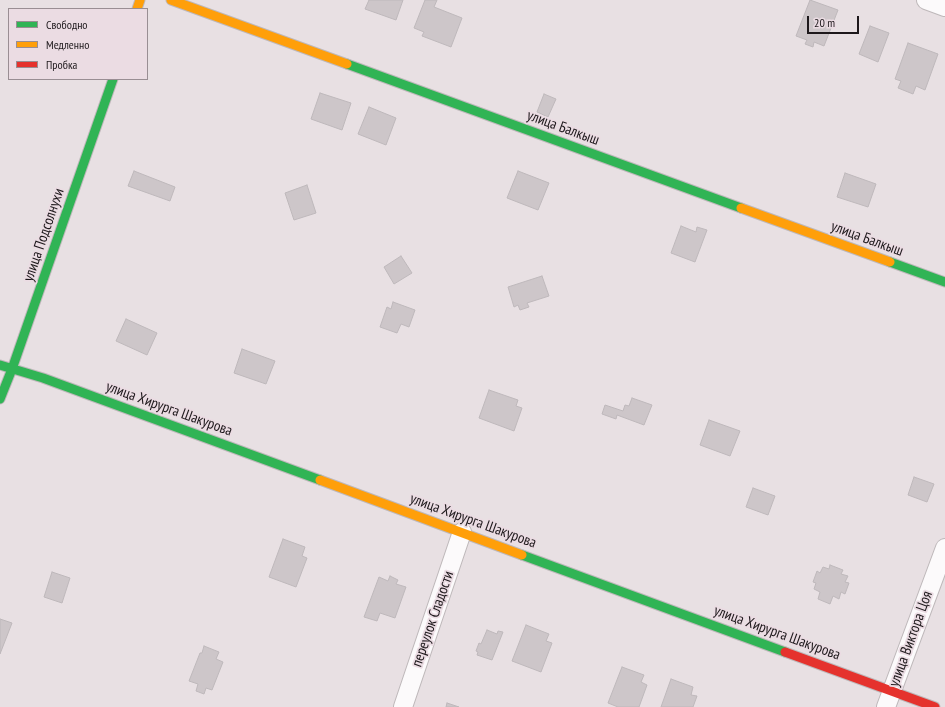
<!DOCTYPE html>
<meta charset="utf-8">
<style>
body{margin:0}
#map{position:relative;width:945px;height:707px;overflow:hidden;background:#e8e0e3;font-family:"PT Sans Narrow",sans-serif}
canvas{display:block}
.legend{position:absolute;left:8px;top:8px;width:140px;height:72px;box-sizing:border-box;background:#ebdce3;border:1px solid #998e93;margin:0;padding:5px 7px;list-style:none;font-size:12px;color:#1d181b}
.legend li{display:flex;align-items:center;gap:8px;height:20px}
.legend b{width:20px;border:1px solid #998e93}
.scale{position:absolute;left:807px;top:16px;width:52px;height:18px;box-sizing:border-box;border:2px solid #1d181b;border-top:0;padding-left:5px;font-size:12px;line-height:14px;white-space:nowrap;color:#1d181b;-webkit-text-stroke:3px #ebdce3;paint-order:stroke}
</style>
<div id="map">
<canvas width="945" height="707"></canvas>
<ul class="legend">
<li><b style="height:5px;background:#30b455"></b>Свободно</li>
<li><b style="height:5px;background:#ff9f0a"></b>Медленно</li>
<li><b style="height:5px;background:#e5322d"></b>Пробка</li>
</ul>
<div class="scale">20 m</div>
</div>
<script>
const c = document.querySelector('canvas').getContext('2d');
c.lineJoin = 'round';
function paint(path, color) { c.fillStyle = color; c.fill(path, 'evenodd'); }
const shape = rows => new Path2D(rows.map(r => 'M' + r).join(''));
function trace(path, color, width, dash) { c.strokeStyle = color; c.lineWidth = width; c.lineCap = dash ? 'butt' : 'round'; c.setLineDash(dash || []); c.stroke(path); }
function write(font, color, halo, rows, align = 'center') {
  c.font = font + ' "PT Sans Narrow",sans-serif'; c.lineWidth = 3.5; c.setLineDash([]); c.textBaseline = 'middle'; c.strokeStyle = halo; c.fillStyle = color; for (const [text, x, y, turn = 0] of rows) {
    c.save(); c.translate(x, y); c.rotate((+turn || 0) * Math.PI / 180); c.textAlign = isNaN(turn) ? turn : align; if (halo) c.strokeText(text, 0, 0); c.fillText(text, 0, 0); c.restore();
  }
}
const building = shape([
 [369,0,403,0,396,20,365,9,369,0],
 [425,0,437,0,434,7,462,18,451,47,422,36,424,32,414,28,425,0],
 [810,0,838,10,824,46,814,42,813,47,805,44,807,40,796,36,810,0],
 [870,26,889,33,878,62,859,54,870,26],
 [908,43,938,54,925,90,916,86,913,94,898,88,901,81,895,79,908,43],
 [320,93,351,103,342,130,311,119,320,93],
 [544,94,556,99,548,117,537,112,544,94],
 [369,107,396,118,386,145,358,134,369,107],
 [134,171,175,187,170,201,128,186,134,171],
 [518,171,549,183,538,210,507,198,518,171],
 [845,173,876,184,868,207,837,197,845,173],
 [307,185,316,213,294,220,285,193,307,185],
 [681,226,696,232,697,227,707,230,695,262,671,253,681,226],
 [401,256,412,273,394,284,384,267,401,256],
 [542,276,549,296,527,303,529,307,520,310,518,305,514,307,508,287,542,276],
 [393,302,415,310,409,327,401,324,397,333,380,327,387,307,391,309,393,302],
 [126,319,157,333,147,355,116,341,126,319],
 [242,349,275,361,266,384,234,373,242,349],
 [489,390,518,400,516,406,522,408,514,431,479,418,489,390],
 [632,398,652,405,644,425,617,415,616,419,602,414,605,405,623,411,625,405,629,406,632,398],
 [709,420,740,431,730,456,700,445,709,420],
 [914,477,934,484,927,502,908,495,914,477],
 [753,488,775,496,768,515,746,507,753,488],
 [283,539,305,547,302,556,307,558,296,587,269,577,283,539],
 [830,565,843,570,841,574,848,576,845,582,849,583,845,594,841,592,839,599,833,596,830,604,818,599,820,592,814,589,816,583,813,582,817,571,820,573,823,567,829,569,830,565],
 [52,572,70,578,62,603,44,597,52,572],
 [390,576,398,580,396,584,406,587,395,618,380,613,377,621,364,617,379,577,388,581,390,576],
 [0,619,12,623,0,654,0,619],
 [526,625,549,634,546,641,552,643,541,672,512,661,526,625],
 [487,630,497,634,498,631,503,632,492,660,477,655,478,652,476,651,479,643,481,644,487,630],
 [204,646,219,652,216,659,223,662,212,690,206,688,204,694,196,691,198,684,189,681,200,653,202,653,204,646],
 [622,667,644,675,641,682,647,685,639,707,618,707,608,703,622,667],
 [671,679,693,687,691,695,697,696,693,707,661,707,671,679],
 [447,703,459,707,446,707,447,703]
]);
const street = shape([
 [926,0,945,7],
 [403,707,462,532],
 [886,707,945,548]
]);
const fast = shape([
 [347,64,741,208],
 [890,262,945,282],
 [0,365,43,378,320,480],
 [0,399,12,369,113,79],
 [522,555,785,652]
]);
const slow = shape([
 [171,0,347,64],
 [137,9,140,0],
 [741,208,890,262],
 [320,480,522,555]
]);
const jam = shape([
 [785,652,935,707]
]);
const streetNames = [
 ["улица Балкыш",563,128,20],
 ["улица Подсолнухи",44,235,-71],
 ["улица Балкыш",867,239,20],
 ["улица Хирурга Шакурова",169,409,20],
 ["улица Хирурга Шакурова",473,521,20],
 ["переулок Сладости",433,619,-71],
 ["улица Хирурга Шакурова",777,633,20],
 ["улица Виктора Цоя",911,639,-70]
];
paint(building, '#cdc6c9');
trace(building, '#beb8bb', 1);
trace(street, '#beb8ba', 20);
trace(fast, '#beb8ba', 11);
trace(slow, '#beb8ba', 11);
trace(jam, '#beb8ba', 11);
trace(street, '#fcfafb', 18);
trace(fast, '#30b455', 9);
trace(slow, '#ff9f0a', 9);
trace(jam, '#e5322d', 9);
write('15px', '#1d181b', '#ebdce3', streetNames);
</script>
